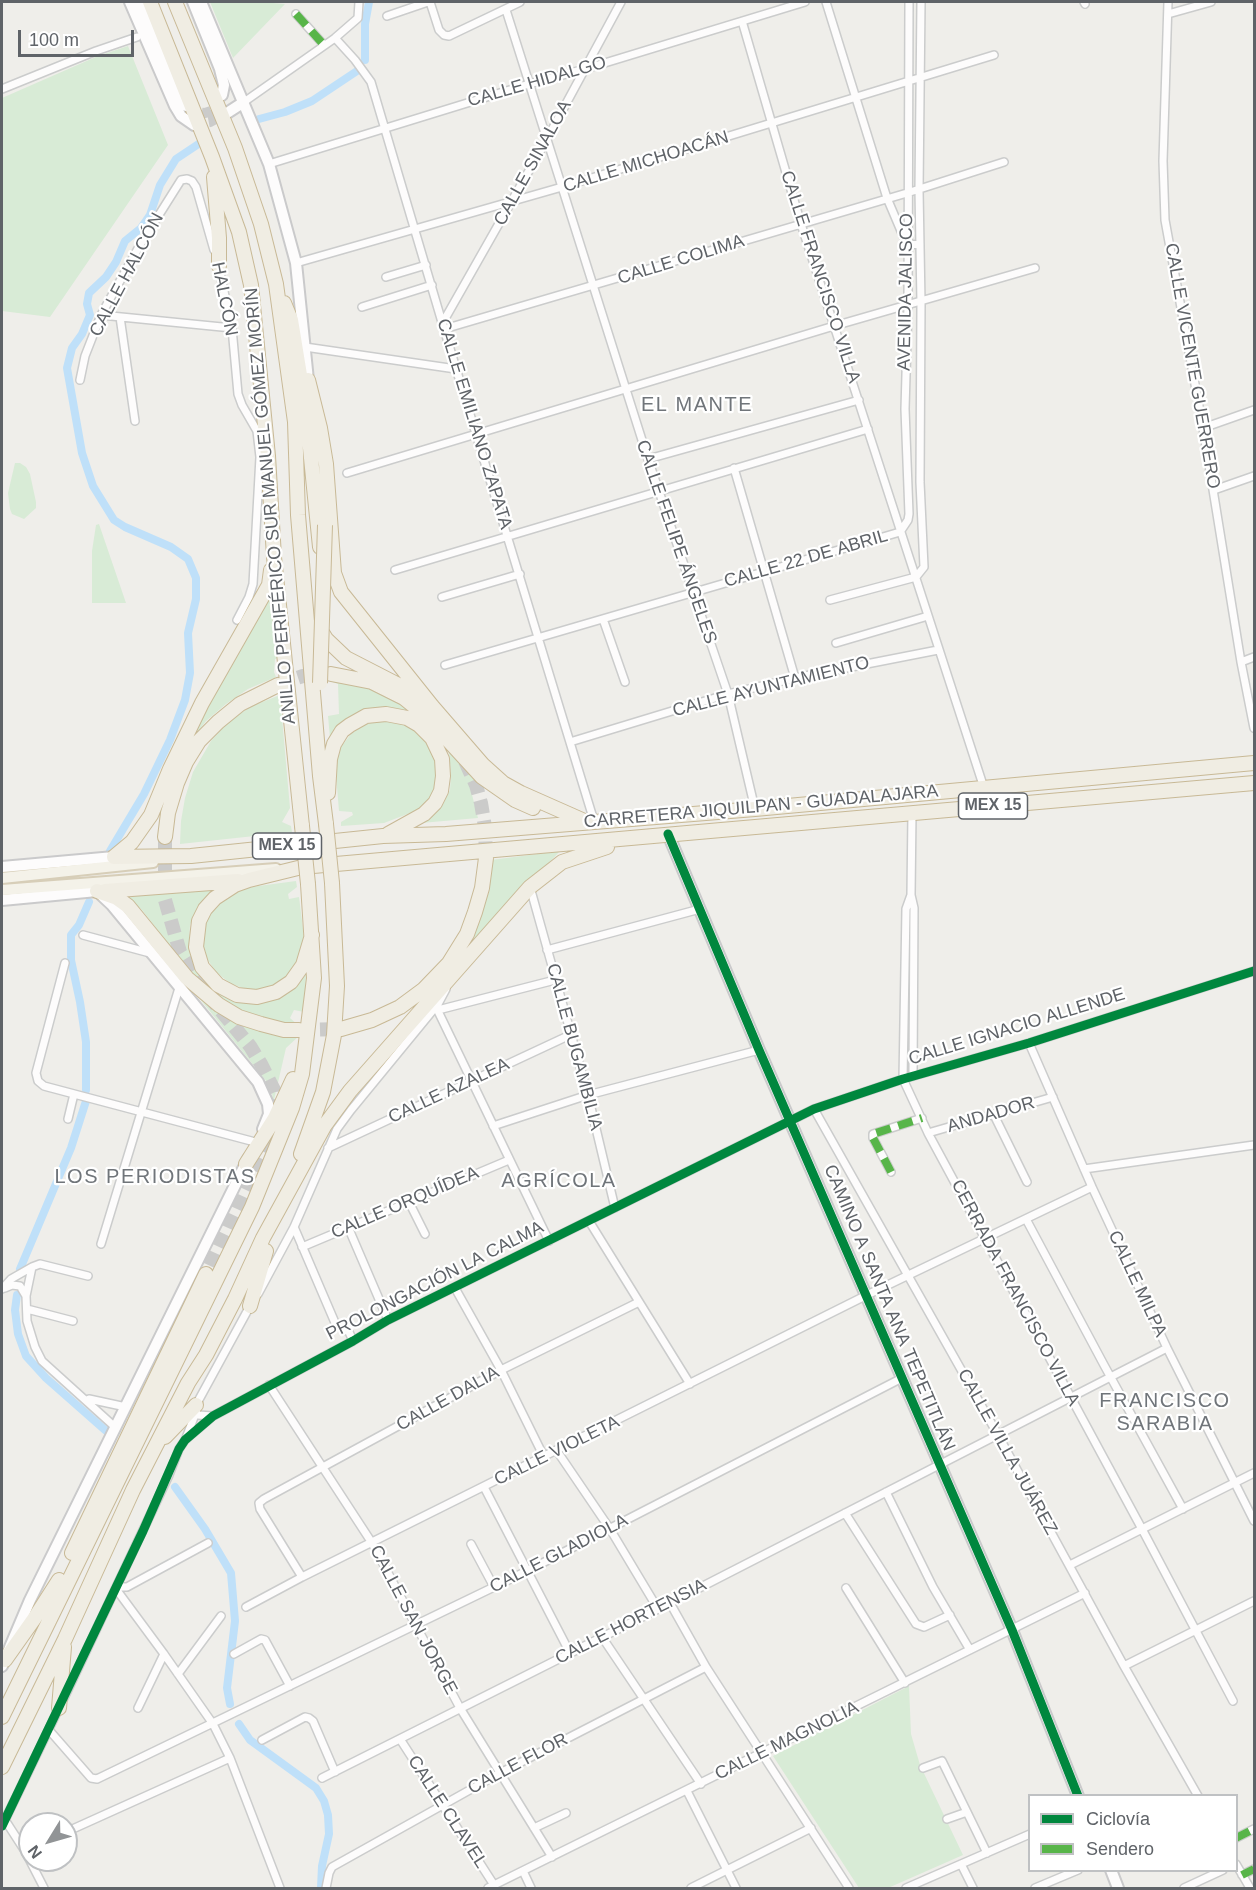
<!DOCTYPE html>
<meta charset="utf-8">
<style>
body{margin:0}
#map{position:relative;width:1256px;height:1890px;overflow:hidden;background:#efeeea;font-family:Arial,sans-serif}
canvas{display:block}
.frame{position:absolute;inset:0;border:3px solid #5f6368;pointer-events:none}
.legend{position:absolute;left:1028px;top:1794px;width:210px;height:78px;box-sizing:border-box;background:#fff;border:2px solid #bfc1c3;margin:0;padding:8px 10px;list-style:none;font-size:18px;color:#5f6368}
.legend li{display:flex;align-items:center;gap:12px;height:30px}
.legend b{width:30px;border:2px solid #bfc1c3}
.north{position:absolute;left:18px;top:1812px;width:60px;height:60px;box-sizing:border-box;background:#fff;border:2px solid #bfc1c3;border-radius:50%;rotate:233deg;font-size:16px;font-weight:700;line-height:24px;text-align:center;color:#5f6368}
.north::after{content:'';display:block;margin:auto;width:21px;height:27px;background:#919496;clip-path:polygon(50% 0,100% 100%,50% 72%,0 100%)}
.scale{position:absolute;left:18px;top:30px;width:116px;height:27px;box-sizing:border-box;border:3px solid #5f6368;border-top:0;padding-left:8px;font-size:18px;line-height:21px;white-space:nowrap;color:#5f6368;-webkit-text-stroke:4px #fff;paint-order:stroke}
</style>
<div id="map">
<canvas width="1256" height="1890"></canvas>
<div class="frame"></div>
<ul class="legend">
<li><b style="height:8px;background:#00873e"></b>Ciclovía</li>
<li><b style="height:8px;background:#58b549"></b>Sendero</li>
</ul>
<div class="north">N</div>
<div class="scale">100 m</div>
</div>
<script>
const c = document.querySelector('canvas').getContext('2d');
c.lineJoin = 'round';
function paint(path, color) { c.fillStyle = color; c.fill(path, 'evenodd'); }
const shape = rows => new Path2D(rows.map(r => 'M' + r).join(''));
function trace(path, color, width, dash) { c.strokeStyle = color; c.lineWidth = width; c.lineCap = dash ? 'butt' : 'round'; c.setLineDash(dash || []); c.stroke(path); }
function write(font, color, halo, rows, align = 'center') {
  c.font = font + ' Arial,sans-serif'; c.lineWidth = 4.5; c.setLineDash([]); c.textBaseline = 'middle'; c.strokeStyle = halo; c.fillStyle = color; for (const [text, x, y, turn = 0] of rows) {
    c.save(); c.translate(x, y); c.rotate((+turn || 0) * Math.PI / 180); c.textAlign = isNaN(turn) ? turn : align; if (halo) c.strokeText(text, 0, 0); c.fillText(text, 0, 0); c.restore();
  }
}
const green = shape([
 [210,2,261,2,285,4,233,58],
 [128,46,168,145,50,317,2,311,2,98,98,56],
 [15,463,20,463,26,467,30,474,36,502,36,508,24,519,12,514,10,509,8,493],
 [99,524,126,603,92,603,92,551,96,525],
 [272,589,278,658,275,659,274,672,276,677,248,689,226,704,206,721,185,749,198,723],
 [338,680,367,685,409,703,480,779,469,783,478,818,421,823,432,816,442,806,450,790,451,773,449,753,439,736,411,712,394,708,377,709,330,738,328,716,339,714,338,684,330,681],
 [280,695,290,808,282,822,291,826,292,832,180,844,181,821,185,798,193,772,211,741,229,721,252,706],
 [381,720,397,721,412,727,425,738,434,752,437,769,436,785,429,800,418,810,384,823,341,826,341,822,353,815,352,812,339,811,335,763,341,747,351,734,365,724],
 [560,851,458,960,471,938,489,892,491,860],
 [296,881,297,887,288,894,289,899,299,897,305,944,301,960,291,974,278,984,262,989,245,989,230,983,217,973,207,959,203,943,204,926,210,911,236,889],
 [220,886,208,895,197,909,190,925,189,941,192,956,231,998,298,984,306,974,304,1012,294,1010,290,1018,299,1026,277,1022,229,1006,196,979,142,910,124,894],
 [191,988,218,1009,299,1036,286,1048,273,1104,272,1092,267,1082],
 [909,1686,911,1734,920,1765,963,1855,888,1888,859,1888,773,1756]
]);
const canal = shape([
 [365,60,365,24,369,2],
 [259,119,285,112,312,101,357,71],
 [110,851,144,794,170,740,185,700,190,673,188,633,196,599,196,578,188,559,171,547,125,527,114,520,93,486,82,453,67,368,72,348,82,334,90,315,87,304,89,293,106,277,116,262,125,241,141,228,150,215,160,185,176,159,200,143],
 [86,1090,86,1042,80,1002,71,960,71,935,79,925,89,902],
 [20,1269,71,1148,86,1101],
 [17,1295,15,1310,18,1334,26,1356,46,1378,105,1430],
 [175,1487,205,1529,231,1573,235,1621,227,1688,230,1704],
 [239,1724,250,1740,316,1788,324,1801,328,1815,329,1834,322,1866,321,1888]
]);
const secondaryTunnel = shape([
 [188,108,195,112,205,113,211,111,221,101],
 [194,125,210,122,227,113]
]);
const highwayTunnel = shape([
 [278,684,303,676,323,674],
 [465,761,476,785,481,803,485,827,486,858],
 [165,837,165,900,180,952,203,989,250,1046,261,1064,275,1092,278,1110,278,1118,206,1274],
 [299,1030,341,1029]
]);
const street = shape([
 [430,2,439,30,444,35,449,36,520,2],
 [826,2,887,198,907,245,920,244],
 [1084,2,1085,4],
 [1168,2,1163,161,1165,220,1203,428,1241,662,1254,728],
 [506,10,648,459,728,694,755,809],
 [296,14,324,45],
 [1168,14,1211,2],
 [387,16,428,2],
 [742,21,801,224,984,788],
 [335,38,355,60,371,82,444,329,594,821],
 [2,89,96,51,137,37],
 [244,102,335,38,358,18,359,2],
 [269,164,529,84,585,69,805,2],
 [296,263,562,187,994,55],
 [218,264,232,328,238,394,242,405,257,431,260,457,253,584,249,597,237,620],
 [386,277,426,265],
 [362,307,432,285],
 [101,315,232,328],
 [120,317,135,421],
 [442,324,547,139,621,2],
 [444,329,907,193,1004,162],
 [305,347,456,369],
 [80,380,85,356,101,315,140,245,181,180,187,179,192,181,196,187,214,250],
 [1203,428,1254,410],
 [648,459,859,400],
 [734,468,795,678],
 [347,473,834,326,1035,268],
 [1214,490,1254,476],
 [900,532,908,520,909,514,905,409,908,306,909,2],
 [395,570,868,429],
 [442,597,520,574],
 [830,600,916,577,924,567,920,482,921,303,919,190,921,2],
 [603,619,625,682],
 [836,643,928,616],
 [1241,662,1254,657],
 [445,665,900,532],
 [570,742,728,694,795,678,938,650],
 [912,813,911,895,914,908,913,1076],
 [530,887,588,1095,615,1208],
 [911,895,906,909,903,1079,928,1133,1142,1529,1233,1701],
 [83,935,150,953],
 [547,950,700,909],
 [65,963,36,1073,38,1081,44,1086,255,1142],
 [436,1007,549,1241],
 [438,1010,555,980],
 [1029,1043,1092,1187,1167,1348,1254,1521],
 [814,1109,998,1435,1124,1666,1198,1796],
 [994,1115,1027,1182],
 [68,1119,74,1094],
 [493,1126,588,1095,759,1050],
 [928,1133,1053,1097],
 [328,1148,570,1035],
 [1084,1169,1254,1145],
 [891,1172,873,1138,873,1134,922,1118],
 [409,1202,425,1234],
 [1026,1219,1104,1365,1183,1509],
 [589,1221,690,1384],
 [294,1227,336,1325,349,1332,353,1341],
 [348,1227,388,1320],
 [101,1244,179,988],
 [302,1247,509,1160],
 [88,1276,40,1264,32,1267,26,1296,27,1321,35,1347,42,1361,115,1427],
 [5,1288,12,1285,20,1286,26,1296],
 [455,1288,501,1370,544,1457],
 [2,1289,11,1279,32,1267],
 [258,1294,294,1227,337,1129,351,1110,438,1004,446,989],
 [27,1309,73,1321],
 [269,1385,372,1543,460,1708,552,1857],
 [89,1399,126,1407],
 [213,1416,198,1415,196,1412,196,1405,250,1306],
 [186,1438,196,1412],
 [557,1451,610,1529,658,1609],
 [484,1487,570,1653],
 [886,1492,933,1587,970,1650],
 [845,1513,916,1624,924,1627,950,1615],
 [471,1544,494,1587],
 [1070,1565,1254,1473],
 [302,1577,260,1509,259,1503,264,1499,501,1370,639,1302],
 [117,1587,127,1587,208,1543],
 [846,1588,905,1683],
 [116,1589,164,1654,213,1724,230,1758,280,1888],
 [670,1603,706,1667,849,1888],
 [246,1607,302,1577,867,1295,1092,1187],
 [602,1637,701,1784],
 [234,1654,261,1639,265,1640,290,1686],
 [1124,1666,1254,1601],
 [178,1674,221,1616],
 [64,1698,169,1475,179,1449,185,1440,213,1416,353,1341,388,1320,814,1109,903,1079,1029,1043,1254,971],
 [138,1708,164,1654],
 [49,1730,91,1778,97,1779,527,1571,902,1378],
 [400,1739,494,1885],
 [262,1740,305,1717,309,1718,313,1721,335,1772],
 [923,1768,942,1761,987,1853],
 [322,1778,670,1603,1167,1348],
 [687,1791,736,1888],
 [947,1819,967,1812],
 [5,1820,25,1851,44,1888],
 [2,1826,59,1708],
 [534,1828,566,1813],
 [66,1832,230,1758],
 [1236,1838,1254,1829],
 [961,1864,973,1888],
 [1236,1864,1250,1888],
 [523,1871,531,1888],
 [1242,1875,1254,1869],
 [326,1888,329,1873,332,1867,500,1773,706,1667],
 [488,1888,1085,1593],
 [691,1888,811,1828],
 [906,1888,1030,1834],
 [1035,1888,1078,1870],
 [1184,1888,1223,1870]
]);
const secondary = shape([
 [130,2,175,106,181,116,194,125],
 [139,2,175,88,186,106],
 [193,2,220,69,224,85,222,95],
 [201,2,269,164,296,263,308,380],
 [227,113,244,102],
 [668,834,759,1050,1012,1630,1078,1796],
 [2,867,114,857],
 [2,900,97,891,112,905,258,1082,268,1104,269,1114,263,1129],
 [2,1666,30,1600,248,1159],
 [1111,1870,1118,1888]
]);
const primary = shape([
 [2,878,153,862],
 [2,890,276,869]
]);
const highway = shape([
 [150,2,212,157,239,232,251,285,268,456,274,557,302,826],
 [175,2,235,148,261,224,276,284,295,422,298,515,320,776,326,824],
 [214,177,219,238,219,266],
 [284,303,291,320,307,418,320,547],
 [308,380,320,428,326,464,334,573,341,592,432,706,483,765,503,783,521,793,582,820],
 [318,626,326,639,346,658,418,695],
 [331,674,372,682,404,698,425,715,482,777,515,800,533,808],
 [328,793,330,759,334,744,342,731,350,725,366,716,386,714,407,718,419,725,432,738,442,759,443,776,441,791,435,803,424,814,388,834],
 [165,837,168,813,177,783,186,762,199,741,218,722,240,704,278,685],
 [114,857,191,856,383,836,446,834,755,809,1254,763],
 [114,857,132,842,151,815,170,769,202,703,269,585,271,570],
 [97,891,117,898,128,906,187,978,219,1005,239,1017,261,1024,284,1030,299,1030],
 [105,891,238,881],
 [312,935,303,965,291,982,276,992,257,997,237,995,218,985,202,967,196,947,199,921,205,909,215,898,235,885,249,880,302,867,1254,783],
 [341,1029,372,1020,400,1007,423,990,449,963,467,934,475,912,482,888,486,858],
 [301,1154,323,1092,334,1035,337,986,332,883],
 [246,1164,275,1118,293,1079],
 [250,1306,266,1251],
 [165,1437,196,1405],
 [72,1553,206,1274],
 [5,1660,34,1619,59,1580],
 [59,1708,64,1647],
 [2,1717,252,1207,292,1108,302,1074,314,978,308,884],
 [2,1767,65,1639,133,1490,188,1383,206,1355,235,1299,263,1238,325,1125,350,1091,530,887,562,862,607,847]
]);
const highwayBridge = shape([
 [320,683,325,525],
 [326,824,332,883],
 [302,826,308,884]
]);
const quiet = shape([
 [296,14,324,45],
 [891,1172,873,1138,873,1134,922,1118],
 [1236,1838,1254,1829],
 [1242,1875,1254,1869]
]);
const cycleway = shape([
 [668,834,759,1050,1012,1630,1078,1796],
 [2,1826,143,1531,179,1449,185,1440,213,1416,353,1341,388,1320,814,1109,903,1079,1029,1043,1254,971]
]);
const shields = [
 [993,806,69],
 [287,846,69]
];
const shieldNames = [
 ["MEX 15",993,806],
 ["MEX 15",287,846]
];
const streetNames = [
 ["CALLE HIDALGO",537,82,-16],
 ["CALLE MICHOACÁN",646,162,-17],
 ["CALLE SINALOA",533,163,-61],
 ["CALLE COLIMA",681,260,-17],
 ["CALLE HALCÓN",127,275,-62],
 ["CALLE FRANCISCO VILLA",820,277,72],
 ["AVENIDA JALISCO",906,292,-89],
 ["HALCÓN",224,299,79],
 ["CALLE VICENTE GUERRERO",1192,366,80],
 ["CALLE EMILIANO ZAPATA",474,424,73],
 ["ANILLO PERIFÉRICO SUR MANUEL GÓMEZ MORÍN",271,506,-95],
 ["CALLE FELIPE ÁNGELES",676,542,71],
 ["CALLE 22 DE ABRIL",806,559,-16],
 ["CALLE AYUNTAMIENTO",771,687,-14],
 ["CARRETERA JIQUILPAN - GUADALAJARA",761,807,-5],
 ["CALLE IGNACIO ALLENDE",1017,1027,-17],
 ["CALLE BUGAMBILIA",574,1047,75],
 ["CALLE AZALEA",449,1091,-25],
 ["ANDADOR",991,1115,-16],
 ["CALLE ORQUÍDEA",405,1203,-23],
 ["PROLONGACIÓN LA CALMA",435,1281,-27],
 ["CALLE MILPA",1137,1284,65],
 ["CERRADA FRANCISCO VILLA",1015,1293,62],
 ["CAMINO A SANTA ANA TEPETITLÁN",889,1308,67],
 ["CALLE DALIA",448,1399,-29],
 ["CALLE VIOLETA",557,1451,-26],
 ["CALLE VILLA JUÁREZ",1007,1452,61],
 ["CALLE GLADIOLA",559,1554,-27],
 ["CALLE SAN JORGE",413,1620,62],
 ["CALLE HORTENSIA",631,1622,-27],
 ["CALLE MAGNOLIA",787,1741,-26],
 ["CALLE FLOR",518,1764,-28],
 ["CALLE CLAVEL",447,1812,57]
];
const neighbourhoodNames = [
 ["EL MANTE",697,405],
 ["LOS PERIODISTAS",155,1177],
 ["AGRÍCOLA",559,1181],
 ["FRANCISCO",1165,1401],
 ["SARABIA",1165,1424]
];
paint(green, '#d8ebd6');
trace(canal, '#bfe0f9', 8);
trace(secondaryTunnel, '#cbcbca', 10, [10, 5]);
trace(highwayTunnel, '#cbcbca', 14, [14, 7]);
trace(street, '#cbcccc', 10);
trace(secondary, '#cacacb', 14);
trace(primary, '#d7ceb8', 14);
trace(highway, '#c8b996', 16);
trace(street, '#fdfcfc', 7);
trace(secondary, '#fdfcfc', 10);
trace(primary, '#f4f2e9', 10);
trace(highway, '#f0ede3', 14);
trace(highwayBridge, '#c8b996', 16, []);
trace(highwayBridge, '#f0ede3', 14);
trace(quiet, '#58b549', 8, [15, 8]);
trace(cycleway, '#00873e', 9);
for (const [x, y, w] of shields) { const box = new Path2D(); box.roundRect(x - w / 2, y - 13, w, 26, 4.5); c.fillStyle = '#fff'; c.fill(box); trace(box, '#5f6368', 1.5); }
write('bold 16px', '#5f6368', null, shieldNames);
write('18px', '#5f6368', '#fff', streetNames);
c.letterSpacing = '1.5px';
write('20px', '#70757a', '#fff', neighbourhoodNames);
c.letterSpacing = '0px';
</script>
